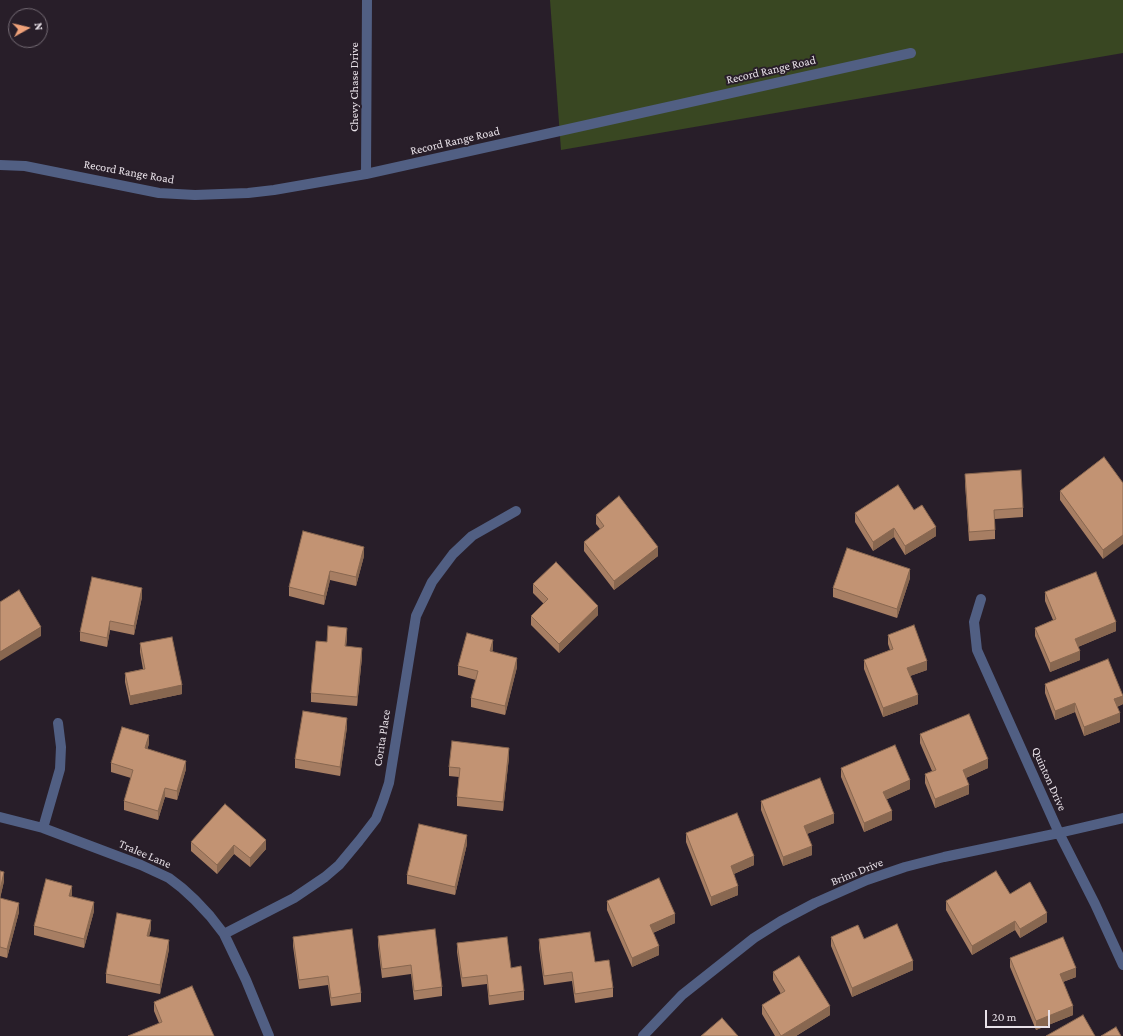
<!DOCTYPE html>
<style>
body{margin:0}
#map{position:relative;width:1123px;height:1036px;overflow:hidden;background:#281e29;font-family:"Crimson Pro",serif}
canvas{display:block}
.north{position:absolute;left:8px;top:8px;width:40px;height:40px;box-sizing:border-box;background:#281e29;border:1px solid #756c75;border-radius:50%;rotate:82deg;font-size:11px;font-weight:700;line-height:16px;text-align:center;color:#e8e1e8}
.north::after{content:'';display:block;margin:auto;width:14px;height:18px;background:#f0a27a;clip-path:polygon(50% 0,100% 100%,50% 72%,0 100%)}
.scale{position:absolute;left:985px;top:1010px;width:65px;height:18px;box-sizing:border-box;border:2px solid #e8e1e8;border-top:0;padding-left:5px;font-size:12px;line-height:14px;white-space:nowrap;color:#e8e1e8;-webkit-text-stroke:3px #281e29;paint-order:stroke}
</style>
<div id="map">
<canvas width="1123" height="1036"></canvas>
<div class="north">N</div>
<div class="scale">20 m</div>
</div>
<script>
const c = document.querySelector('canvas').getContext('2d');
c.lineJoin = 'round';
function paint(path, color) { c.fillStyle = color; c.fill(path, 'evenodd'); }
const shape = rows => new Path2D(rows.map(r => 'M' + r).join(''));
function trace(path, color, width, dash) { c.strokeStyle = color; c.lineWidth = width; c.lineCap = dash ? 'butt' : 'round'; c.setLineDash(dash || []); c.stroke(path); }
function write(font, color, halo, rows, align = 'center') {
  c.font = font + ' "Crimson Pro",serif'; c.lineWidth = 4; c.setLineDash([]); c.textBaseline = 'middle'; c.strokeStyle = halo; c.fillStyle = color; for (const [text, x, y, turn = 0] of rows) {
    c.save(); c.translate(x, y); c.rotate((+turn || 0) * Math.PI / 180); c.textAlign = isNaN(turn) ? turn : align; if (halo) c.strokeText(text, 0, 0); c.fillText(text, 0, 0); c.restore();
  }
}
const green = shape([
 [550,0,1123,0,1123,53,561,150]
]);
const street = shape([
 [0,165,25,166,159,193,195,195,248,193,274,190,366,174,911,53],
 [366,174,367,0],
 [981,599,974,622,977,650,1059,833,1095,904,1123,965],
 [0,817,43,828,141,865,169,878,182,888,195,900,210,916,224,934,246,980,269,1036],
 [43,828,60,769,61,747,58,723],
 [224,934,294,898,325,877,339,865,359,841,376,819,383,801,389,783,416,616,432,582,453,554,472,536,516,511],
 [643,1036,682,995,754,938,781,921,815,903,867,880,905,867,944,857,1059,833,1123,818]
]);
const wall = shape([
 [1104,457,1103,559,1060,500,1060,491],
 [965,474,1023,508,1023,517,995,519,995,539,969,541,965,483],
 [914,510,936,536,905,555,894,537,873,551,855,522,855,513],
 [596,515,658,556,614,590,584,551,584,542,600,529,596,524],
 [364,556,356,586,330,580,324,605,289,596,289,587],
 [910,578,897,618,833,597,833,588],
 [533,584,598,615,559,653,531,625,531,616,544,604,533,593],
 [1045,592,1116,631,1078,647,1080,660,1050,672,1035,636,1035,628,1053,620,1045,601],
 [142,597,134,635,110,630,107,647,80,641,80,632],
 [888,635,927,670,910,676,918,704,883,717,864,669,864,660,890,650,888,644],
 [347,637,346,647,362,657,357,706,311,702,311,693,327,642],
 [140,643,182,694,130,705,125,682,125,673,143,669,140,652],
 [493,649,492,651,517,667,505,715,471,707,471,698,476,680,458,675,458,666],
 [1045,684,1123,704,1117,707,1120,722,1084,736,1075,712,1055,720,1045,693],
 [347,727,340,776,295,768,295,759],
 [920,734,988,768,966,778,969,794,935,808,925,783,925,774,932,771,920,743],
 [149,744,147,749,186,769,177,800,165,797,158,820,124,810,124,801,131,778,111,772,111,763],
 [509,757,503,811,457,806,457,797,459,777,449,776,449,767],
 [841,768,910,789,887,799,892,820,864,832,841,777],
 [761,801,834,823,807,834,812,855,783,866,761,810],
 [225,804,266,849,250,867,234,854,217,874,191,851,191,842],
 [686,833,754,865,734,874,738,895,711,906,686,842],
 [467,844,455,895,407,884,407,875],
 [0,871,4,881,0,898,19,912,7,958,0,956],
 [1010,894,1047,922,1020,938,1015,930,972,955,946,910,946,901],
 [72,895,71,896,94,911,84,948,34,935,34,926],
 [607,901,675,923,653,933,659,955,632,967,607,910],
 [151,929,149,936,169,949,160,994,106,983,106,974],
 [378,936,442,987,442,996,414,1000,411,974,382,978,378,945],
 [293,937,361,993,361,1002,331,1006,328,985,299,989,293,946],
 [831,937,864,939,913,970,852,997,831,946],
 [539,939,595,962,613,988,613,997,575,1003,572,981,544,985,539,948],
 [457,943,511,968,524,991,524,1000,489,1005,487,984,462,987,457,952],
 [1010,958,1076,977,1063,982,1073,1015,1036,1030,1010,967],
 [773,972,830,1015,796,1036,775,1036,762,1014,762,1005,781,994,773,980],
 [154,1002,214,1036,159,1023,154,1011]
]);
const shadedWall = shape([
 [936,527,936,536,905,555,905,546],
 [894,528,894,537,873,551,873,542],
 [1123,535,1123,544,1103,559,1103,550],
 [364,547,364,556,356,586,356,577],
 [658,547,658,556,614,590,614,581],
 [910,569,910,578,897,618,897,609],
 [330,571,330,580,324,605,324,596],
 [142,588,142,597,134,635,134,626],
 [598,606,598,615,559,653,559,644],
 [110,621,110,630,107,647,107,638],
 [1116,622,1116,631,1075,648,1075,639],
 [41,627,41,636,0,661,0,652],
 [347,628,347,637,345,655,345,646],
 [493,640,493,649,490,660,490,651],
 [362,648,362,657,357,706,357,697],
 [1080,651,1080,660,1050,672,1050,663],
 [517,658,517,667,505,715,505,706],
 [927,661,927,670,907,677,907,668],
 [182,685,182,694,130,705,130,696],
 [918,695,918,704,883,717,883,708],
 [1123,696,1123,704,1114,708,1114,699],
 [1075,703,1075,712,1055,720,1055,711],
 [1120,713,1120,722,1084,736,1084,727],
 [347,718,347,727,340,776,340,767],
 [149,735,149,744,145,757,145,748],
 [509,748,509,757,503,811,503,802],
 [988,759,988,768,963,779,963,770],
 [186,761,186,769,177,800,177,791],
 [910,780,910,789,883,801,883,792],
 [969,785,969,794,935,808,935,799],
 [165,788,165,797,158,820,158,811],
 [892,811,892,820,864,832,864,823],
 [834,814,834,823,804,835,804,826],
 [467,835,467,844,455,895,455,887],
 [266,840,266,849,250,867,250,858],
 [234,845,234,854,217,874,217,865],
 [812,846,812,855,783,866,783,857],
 [754,856,754,865,731,875,731,866],
 [4,872,4,881,0,899,0,890],
 [72,886,72,895,69,905,69,896],
 [738,886,738,895,711,906,711,897],
 [94,902,94,911,84,948,84,939],
 [19,903,19,912,7,958,7,949],
 [1047,913,1047,922,1020,938,1020,929],
 [675,914,675,923,650,934,650,925],
 [151,920,151,929,147,945,147,936],
 [1015,921,1015,930,972,955,972,946],
 [169,940,169,949,160,994,160,985],
 [659,946,659,955,632,967,632,958],
 [913,961,913,970,852,997,852,988],
 [1076,968,1076,977,1060,983,1060,974],
 [830,1006,830,1015,796,1036,781,1036],
 [1073,1006,1073,1015,1036,1030,1036,1021]
]);
const building = shape([
 [1104,457,1123,483,1123,535,1103,550,1060,491,1104,457],
 [1021,470,1023,508,994,510,995,530,969,532,965,474,1021,470],
 [898,485,914,510,922,505,936,527,905,546,894,528,873,542,855,513,898,485],
 [619,496,658,547,614,581,584,542,604,526,596,515,619,496],
 [303,531,364,547,356,577,330,571,324,596,289,587,303,531],
 [847,548,910,569,897,609,833,588,847,548],
 [556,562,598,606,559,644,531,616,548,599,533,584,556,562],
 [1096,572,1116,622,1075,639,1080,651,1050,663,1035,628,1056,619,1045,592,1096,572],
 [92,577,142,588,134,626,110,621,107,638,80,632,92,577],
 [19,590,41,627,0,652,0,602,19,590],
 [914,625,927,661,907,668,918,695,883,708,864,660,893,649,888,635,914,625],
 [328,626,347,628,345,646,362,648,357,697,311,693,316,641,327,642,328,626],
 [467,633,493,640,490,651,517,658,505,706,471,698,478,671,458,666,467,633],
 [172,637,182,685,130,696,125,673,145,669,140,643,172,637],
 [1108,659,1123,696,1114,699,1120,713,1084,727,1075,703,1055,711,1045,684,1108,659],
 [303,711,347,718,340,767,295,759,303,711],
 [969,714,988,759,963,770,969,785,935,799,925,774,936,770,920,734,969,714],
 [122,727,149,735,145,748,186,761,177,791,165,788,158,811,124,801,133,770,111,763,122,727],
 [452,741,509,748,503,802,457,797,460,768,449,767,452,741],
 [895,745,910,780,883,792,892,811,864,823,841,768,895,745],
 [820,778,834,814,804,826,812,846,783,857,761,801,820,778],
 [225,804,266,840,250,858,234,845,217,865,191,842,225,804],
 [737,813,754,856,731,866,738,886,711,897,686,833,737,813],
 [419,824,467,835,455,887,407,875,419,824],
 [0,871,4,872,0,890,0,871],
 [996,871,1010,894,1030,882,1047,913,1020,929,1015,921,972,946,946,901,996,871],
 [659,878,675,914,650,925,659,946,632,958,607,901,659,878],
 [46,879,72,886,69,896,94,902,84,939,34,926,46,879],
 [0,898,19,903,7,949,0,947,0,898],
 [117,913,151,920,147,936,169,940,160,985,106,974,117,913],
 [897,924,913,961,852,988,831,937,858,925,864,939,897,924],
 [352,929,361,993,331,998,328,976,299,980,293,937,352,929],
 [435,929,442,987,414,991,411,965,382,969,378,936,435,929],
 [590,932,595,962,609,960,613,988,575,994,572,972,544,976,539,939,590,932],
 [507,937,511,968,521,966,524,991,489,996,487,975,462,978,457,943,507,937],
 [1063,937,1076,968,1060,974,1073,1006,1036,1021,1010,958,1063,937],
 [799,956,830,1006,781,1036,762,1005,785,991,773,972,799,956],
 [192,986,214,1036,128,1036,162,1022,154,1002,192,986],
 [1083,1015,1095,1036,1046,1036,1083,1015],
 [722,1018,738,1036,701,1036,722,1018],
 [1116,1027,1121,1036,1101,1036,1116,1027]
]);
const streetNames = [
 ["Record Range Road",771,70,-13],
 ["Chevy Chase Drive",354,87,-90],
 ["Record Range Road",455,141,-13],
 ["Record Range Road",129,172,10],
 ["Corita Place",382,738,-81],
 ["Quinton Drive",1049,779,66],
 ["Tralee Lane",145,854,23],
 ["Brinn Drive",857,872,-22]
];
paint(green, '#394722');
trace(street, '#515f83', 10);
paint(wall, '#a77e63');
paint(shadedWall, '#886750');
paint(building, '#c29373');
trace(building, '#886750', 1);
write('12px', '#e8e1e8', '#281e29', streetNames);
</script>
